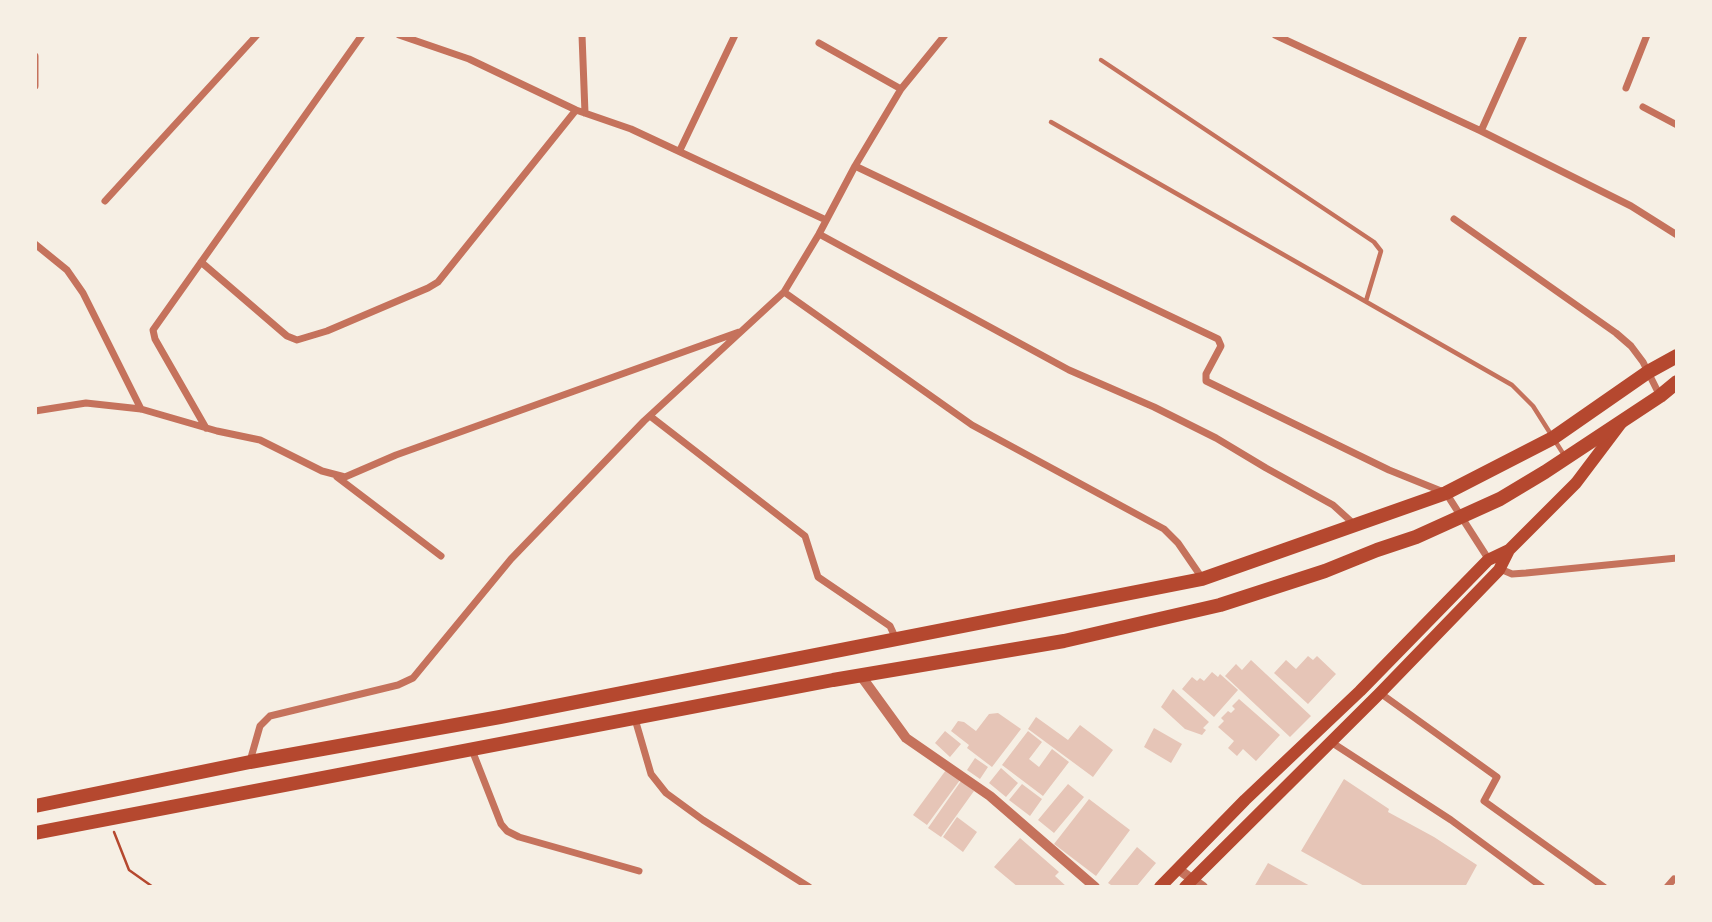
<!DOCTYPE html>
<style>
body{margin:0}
#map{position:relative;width:1712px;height:922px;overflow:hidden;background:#f6efe4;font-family:Quicksand,sans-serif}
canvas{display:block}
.frame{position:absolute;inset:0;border:37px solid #f6efe4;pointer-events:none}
</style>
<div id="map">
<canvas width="1712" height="922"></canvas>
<div class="frame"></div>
</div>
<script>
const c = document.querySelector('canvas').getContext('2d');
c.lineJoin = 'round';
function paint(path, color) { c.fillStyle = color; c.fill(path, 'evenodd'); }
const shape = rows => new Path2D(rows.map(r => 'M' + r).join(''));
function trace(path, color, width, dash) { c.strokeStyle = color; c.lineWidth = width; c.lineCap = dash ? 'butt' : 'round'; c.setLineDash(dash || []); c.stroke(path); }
const building = shape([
 [1308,656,1313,660,1317,656,1336,674,1308,704,1274,673,1286,660,1296,669],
 [1251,660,1311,716,1290,737,1225,676,1236,664,1242,670],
 [1212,672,1218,677,1220,674,1238,690,1214,717,1182,689,1192,677,1197,681,1200,678,1204,681],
 [1173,689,1209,722,1203,728,1206,730,1202,735,1185,729,1161,707],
 [1239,699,1280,735,1256,761,1243,749,1237,756,1228,748,1234,741,1218,727,1224,721,1221,718,1228,711,1231,713,1235,709,1232,706],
 [998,713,1021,729,992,767,967,748,969,745,951,731,958,721,964,722,976,731,989,714],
 [1036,717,1068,740,1080,725,1113,750,1093,777,1028,729],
 [1154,728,1182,744,1171,763,1144,747],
 [945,731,961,744,950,757,935,743],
 [1028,731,1042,742,1029,759,1039,767,1052,749,1069,762,1043,796,1002,765],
 [975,758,988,767,980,779,967,770],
 [1001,768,1018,783,1006,797,989,783],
 [946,770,960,780,927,825,913,815],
 [1344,779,1389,809,1388,812,1434,837,1477,865,1465,887,1366,887,1301,851],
 [961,781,974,791,941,837,928,828],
 [1022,784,1042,799,1030,816,1009,800],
 [1068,784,1084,797,1054,833,1038,820],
 [1089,799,1130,830,1096,876,1054,844],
 [957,817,977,832,963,852,943,837],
 [1020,838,1059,872,1055,876,1067,887,1018,887,994,867],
 [1137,847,1156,863,1136,887,1114,887,1108,883],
 [1268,863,1312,887,1254,887]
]);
const path = shape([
 [114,832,129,870,153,887]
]);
const service = shape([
 [1101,60,1374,242,1381,251,1366,301],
 [1051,122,1512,385,1533,406,1564,455]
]);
const minor = shape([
 [399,35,469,59,576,110,631,129,826,220],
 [582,35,585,113],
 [1275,35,1481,131,1631,206,1677,235],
 [819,43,901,89],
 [35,56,35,86],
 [1626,88,1647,35],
 [1643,107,1677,125],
 [1481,131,1524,35],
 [680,150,735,35],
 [855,166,1218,339,1221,346,1206,374,1206,381,1389,470,1446,493,1489,560],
 [105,201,257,35],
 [1454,219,1616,333,1631,346,1643,362,1660,396],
 [819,234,1069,370,1154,407,1216,438,1266,468,1333,505,1355,525],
 [35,244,67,270,83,293,141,409],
 [201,262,287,336,297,340,327,331,428,288,438,282,576,110],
 [784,292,972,425,1164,529,1178,543,1202,578],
 [35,411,86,403,141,409,217,431,260,440,322,471,345,477,396,455,739,332],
 [650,416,805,536,818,577,890,626,896,639],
 [206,428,155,339,153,330,362,35],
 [337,477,441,556],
 [1498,568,1512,574,1526,573,1677,558],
 [1380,693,1497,777,1484,801,1604,887],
 [635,719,651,774,666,793,703,820,809,887],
 [1331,742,1451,820,1542,887],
 [472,750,501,824,507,831,519,837,639,871],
 [250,761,260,726,270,716,398,685,413,678,511,559,644,421,784,292,819,234,855,166,901,89,945,35],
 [1667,887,1674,879]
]);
const tertiary = shape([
 [861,676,906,738,990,796,1095,887],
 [1178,869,1203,887]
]);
const secondary = shape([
 [1160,887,1245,800,1360,691,1488,560,1509,550,1576,483,1622,422],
 [1185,887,1380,693,1499,570,1509,550]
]);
const trunk = shape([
 [35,806,250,762,500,717,1202,579,1446,493,1553,438,1648,372,1677,356],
 [35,833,833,680,1064,641,1220,605,1325,571,1377,550,1416,537,1500,499,1545,472,1660,396,1677,382]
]);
paint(building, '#e6c5b7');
trace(path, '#b5482f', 2.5);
trace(service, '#c5725c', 4.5);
trace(minor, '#c5725c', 7);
trace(tertiary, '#c5725c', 10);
trace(secondary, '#b5482f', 12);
trace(trunk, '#b5482f', 14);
</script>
